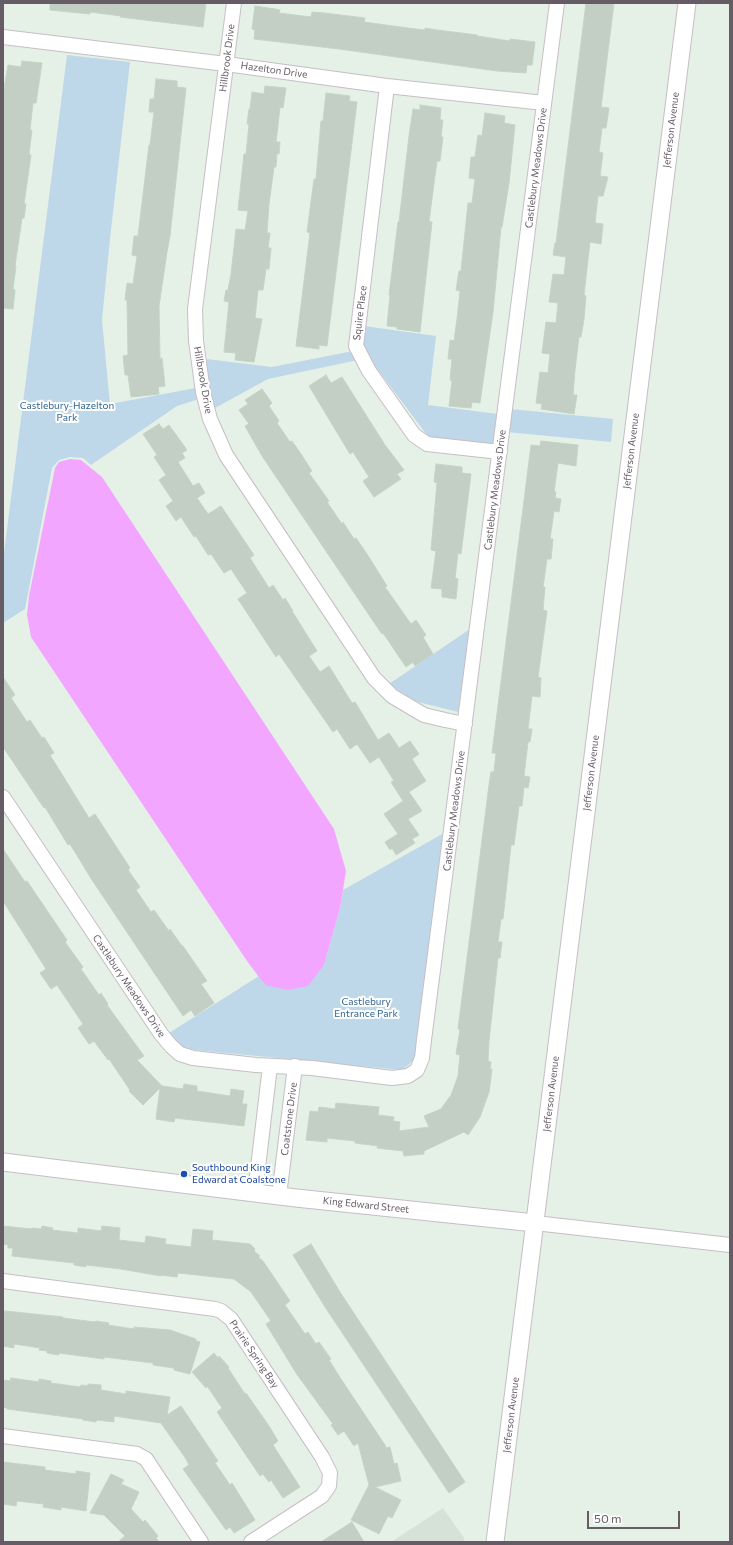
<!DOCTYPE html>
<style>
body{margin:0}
#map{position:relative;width:733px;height:1545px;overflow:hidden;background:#e5f0e7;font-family:Commissioner,sans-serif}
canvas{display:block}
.frame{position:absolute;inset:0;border:4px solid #665c66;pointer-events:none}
.scale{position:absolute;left:587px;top:1511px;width:93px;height:18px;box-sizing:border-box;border:2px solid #665c66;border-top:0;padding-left:5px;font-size:12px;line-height:14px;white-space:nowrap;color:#665c66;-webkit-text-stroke:3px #fff;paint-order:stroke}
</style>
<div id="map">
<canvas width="733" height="1545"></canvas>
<div class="frame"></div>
<div class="scale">50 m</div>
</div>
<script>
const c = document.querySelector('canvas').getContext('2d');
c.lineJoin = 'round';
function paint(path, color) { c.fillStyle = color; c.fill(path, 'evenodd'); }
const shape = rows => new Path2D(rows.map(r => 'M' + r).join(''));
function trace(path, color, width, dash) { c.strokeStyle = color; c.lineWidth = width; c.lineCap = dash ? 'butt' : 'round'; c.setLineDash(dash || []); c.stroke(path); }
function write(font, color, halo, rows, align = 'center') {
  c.font = font + ' Commissioner,sans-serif'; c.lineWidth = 4; c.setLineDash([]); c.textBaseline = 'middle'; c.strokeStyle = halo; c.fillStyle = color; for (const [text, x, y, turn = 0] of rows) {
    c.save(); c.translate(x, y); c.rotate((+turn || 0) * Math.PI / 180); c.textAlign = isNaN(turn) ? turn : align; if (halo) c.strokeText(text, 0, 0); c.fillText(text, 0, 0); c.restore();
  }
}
const education = shape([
 [443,1508,464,1538,464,1542,391,1542]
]);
const green = shape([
 [67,55,130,62,110,239,102,320,110,404,201,387,202,398,177,406,91,465,83,458,70,457,59,460,52,468,25,609,3,623,3,561],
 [364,326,436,336,428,405,498,414,495,448,430,439,359,345],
 [353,351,358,360,268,379,215,408,210,391,206,359,272,367],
 [510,409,613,419,611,442,507,432],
 [470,629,458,712,414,701,389,684],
 [444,833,419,1056,402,1070,195,1050,184,1047,173,1041,169,1033,259,976,265,985,324,965,340,908,343,890]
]);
const water = shape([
 [70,459,81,460,102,477,334,829,346,871,340,908,324,965,308,986,288,990,265,985,247,961,31,637,27,615,29,596,55,468,59,462]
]);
const building = shape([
 [50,3,206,3,203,27,120,17,121,16,90,12,90,14,50,10,50,3],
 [586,3,614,3,601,107,609,108,606,128,602,128,599,152,603,153,600,176,608,177,603,196,598,196,595,223,603,224,601,244,590,242,584,295,586,296,584,319,581,337,579,337,575,370,573,395,577,395,574,414,541,409,542,404,536,403,540,372,548,373,550,354,542,353,546,322,556,323,558,303,549,302,553,274,564,275,566,257,553,255,555,243,556,243,586,3],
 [255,6,275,9,280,10,279,13,311,17,312,12,324,13,365,18,364,22,408,28,425,30,425,28,437,30,477,35,477,36,510,41,510,39,535,42,532,65,527,65,526,73,497,71,339,49,254,39,255,30,252,29,255,6],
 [22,61,42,63,36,103,33,103,30,130,32,130,29,154,31,155,24,204,26,204,24,218,22,218,15,266,16,266,13,289,15,290,13,309,3,308,3,95,8,65,21,67,22,61],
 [156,79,177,81,177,87,186,88,170,236,167,252,159,306,160,359,162,358,165,386,158,387,159,394,131,397,128,375,125,375,123,356,128,355,127,300,125,300,127,283,133,284,137,256,132,255,134,236,138,236,149,145,150,145,154,112,149,112,150,99,154,99,156,79],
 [265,86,286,88,283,108,280,107,276,142,280,142,279,154,277,153,276,167,274,167,269,204,267,233,270,233,268,248,271,248,269,269,266,269,263,290,258,290,255,318,262,319,254,362,235,360,236,353,224,352,229,302,224,301,226,290,228,290,231,274,236,229,245,230,248,211,238,210,244,154,246,154,249,124,247,124,249,109,250,109,252,92,264,94,265,86],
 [326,93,350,96,349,101,357,102,327,346,319,345,319,349,296,346,310,233,307,232,314,179,316,179,321,121,323,121,326,93],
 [420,105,441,108,440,120,443,120,441,137,443,137,440,161,437,161,431,206,429,222,432,222,420,332,397,329,397,327,387,326,390,295,389,295,398,222,399,222,409,136,413,109,420,110,420,105],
 [485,113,505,116,504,123,515,125,509,183,502,227,501,227,493,312,480,403,472,402,471,408,449,406,452,381,450,380,452,359,448,359,450,340,454,341,457,319,460,291,456,290,459,271,461,271,468,203,472,203,475,179,469,178,471,157,475,157,478,135,482,136,485,113],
 [326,375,331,383,342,377,385,445,404,470,397,474,401,479,374,497,363,481,369,477,353,452,350,454,309,386,326,375],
 [262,389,272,403,269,406,279,421,277,423,290,442,292,441,301,454,312,471,309,473,329,501,327,502,342,524,343,522,354,539,356,538,367,554,387,586,385,587,411,624,416,620,426,635,423,637,433,654,415,666,413,662,406,667,383,633,382,634,373,621,262,456,245,426,249,424,239,410,248,404,245,400,262,389],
 [159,424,163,429,169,425,187,450,182,453,185,458,178,462,193,486,199,483,205,493,197,498,208,514,221,506,254,555,250,558,269,588,273,585,283,600,285,598,293,611,292,611,317,651,309,656,320,672,329,666,352,703,355,702,378,740,389,733,399,748,410,741,419,754,412,759,426,781,409,792,422,811,408,819,419,835,412,839,415,843,396,855,392,848,390,850,385,842,398,834,384,814,403,801,391,782,394,781,379,757,370,763,357,744,350,749,337,729,333,732,279,654,276,657,238,599,247,593,231,569,224,573,211,554,208,555,196,536,194,537,181,517,176,521,166,506,173,501,159,480,166,475,154,457,157,455,143,434,159,424],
 [541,441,578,445,576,466,558,463,554,492,556,492,555,498,561,499,559,512,554,511,550,539,553,539,551,559,547,559,543,587,545,587,543,610,547,611,538,677,541,678,540,697,532,696,528,729,532,729,530,742,528,742,524,776,530,777,528,788,524,787,522,806,519,806,514,845,511,845,503,919,501,919,498,942,502,942,500,958,498,958,489,1041,488,1061,491,1062,490,1069,492,1069,489,1092,480,1117,468,1135,464,1132,424,1151,424,1154,404,1156,403,1151,377,1148,378,1146,355,1143,355,1141,327,1138,327,1142,306,1140,310,1111,318,1112,319,1107,335,1109,336,1103,379,1107,378,1115,394,1117,393,1121,400,1122,399,1131,429,1127,424,1116,441,1109,451,1095,458,1076,460,1055,456,1054,460,1030,458,1029,489,785,491,772,494,772,496,753,492,753,531,445,540,446,541,441],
 [436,464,462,467,462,473,471,474,461,554,458,553,455,578,458,579,456,599,442,597,442,589,431,588,436,551,431,550,437,483,434,482,436,464],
 [3,677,15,695,11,698,27,722,30,720,42,738,44,737,54,753,50,755,89,818,95,814,130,868,128,870,140,887,136,890,151,912,154,910,169,931,170,929,182,946,183,946,207,981,201,984,214,1003,195,1016,191,1010,183,1016,92,880,70,844,68,845,45,807,44,808,3,747,3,677],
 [3,849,25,882,27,881,67,940,65,942,83,967,81,969,99,995,101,993,108,1004,107,1005,144,1056,137,1060,162,1086,183,1089,184,1084,197,1086,197,1091,230,1096,231,1089,244,1091,242,1104,247,1104,244,1126,175,1118,174,1122,156,1119,160,1088,143,1105,129,1091,130,1090,109,1059,108,1060,94,1041,89,1044,78,1028,83,1024,57,985,51,989,40,973,46,969,3,901,3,849],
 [3,1226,31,1229,32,1228,41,1229,42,1226,53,1228,52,1230,78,1233,78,1228,101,1231,102,1226,120,1228,119,1240,145,1243,146,1236,166,1239,165,1244,191,1247,193,1229,213,1231,212,1240,250,1244,255,1249,254,1251,260,1256,258,1257,263,1261,290,1301,285,1305,305,1334,308,1332,316,1344,319,1342,331,1359,329,1360,341,1379,385,1445,386,1448,390,1447,394,1464,397,1463,401,1481,375,1487,401,1500,392,1518,388,1516,379,1534,351,1520,369,1485,358,1443,354,1446,344,1431,338,1435,331,1425,333,1424,296,1373,266,1324,271,1321,251,1292,234,1279,178,1273,177,1277,161,1275,161,1276,121,1269,86,1265,86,1267,74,1265,74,1263,12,1256,13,1248,8,1248,8,1245,3,1244,3,1226],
 [311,1244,340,1292,465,1482,449,1493,325,1307,293,1255,311,1244],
 [5,1311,63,1317,63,1318,95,1322,96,1321,109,1323,108,1325,134,1329,134,1327,170,1330,196,1339,196,1341,200,1342,190,1374,174,1370,174,1368,153,1365,153,1363,104,1357,104,1359,59,1353,59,1355,47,1353,47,1351,39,1350,40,1348,14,1344,14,1348,3,1346,3,1315,4,1315,5,1311],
 [214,1353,218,1358,219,1356,229,1367,228,1368,245,1394,246,1393,269,1426,278,1441,273,1445,300,1487,283,1498,271,1480,269,1482,263,1474,260,1476,217,1412,222,1408,207,1386,206,1388,192,1372,214,1353],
 [11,1378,39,1382,39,1379,51,1381,51,1383,80,1387,81,1385,88,1386,88,1384,101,1385,101,1390,126,1394,126,1391,170,1397,167,1415,181,1406,218,1461,215,1463,230,1485,232,1483,255,1520,234,1533,230,1527,226,1530,183,1469,189,1465,186,1459,161,1423,114,1416,114,1422,97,1420,96,1422,83,1420,83,1419,7,1409,7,1408,3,1407,3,1380,10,1381,11,1378],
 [3,1462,45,1467,45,1470,76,1474,76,1471,90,1473,86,1511,61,1507,61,1510,43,1507,44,1504,17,1501,16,1506,3,1504,3,1462],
 [111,1474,124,1480,121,1484,139,1492,131,1509,143,1522,145,1520,158,1536,156,1538,159,1542,118,1542,125,1536,104,1515,90,1513,111,1474],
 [352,1522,364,1542,321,1542,352,1522]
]);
const minor = shape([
 [234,3,195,309,196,341,203,392,210,419,226,455,374,678,392,696,424,715,445,720,465,724],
 [3,37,226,64,387,86,544,103],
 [387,86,356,346,369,371,414,435,427,444,500,452],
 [3,797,161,1034,171,1046,180,1054,193,1058,256,1065,312,1068,392,1078,408,1076,417,1070,422,1058,424,1040,557,3],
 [255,1193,270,1066],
 [279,1196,295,1066],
 [535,1223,730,1245],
 [3,1281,215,1309,221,1311,231,1319,322,1457,330,1473,329,1486,322,1496,251,1542],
 [3,1436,137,1454,146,1459,201,1542]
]);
const tertiary = shape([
 [3,1162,296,1198,535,1223],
 [495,1542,687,3]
]);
const markers = [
 [184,1174,4,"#1a4fb4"]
];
const streetNames = [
 ["Hillbrook Drive",227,58,-83],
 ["Hazelton Drive",274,70,8],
 ["Jefferson Avenue",671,130,-83],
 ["Castlebury Meadows Drive",536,168,-83],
 ["Squire Place",360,313,-83],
 ["Hillbrook Drive",203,380,80],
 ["Jefferson Avenue",631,451,-83],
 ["Castlebury Meadows Drive",495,490,-83],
 ["Jefferson Avenue",591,773,-83],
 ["Castlebury Meadows Drive",454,811,-83],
 ["Castlebury Meadows Drive",129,986,56],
 ["Jefferson Avenue",551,1094,-83],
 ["Coatstone Drive",289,1119,-83],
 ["King Edward Street",366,1205,6],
 ["Prairie Spring Bay",254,1354,56],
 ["Jefferson Avenue",511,1415,-83]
];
const parkNames = [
 ["Castlebury-Hazelton",67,406],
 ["Park",67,418],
 ["Castlebury",366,1002],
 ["Entrance Park",366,1014]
];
const transitNames = [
 ["Southbound King",192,1168],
 ["Edward at Coalstone",192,1180]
];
paint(education, '#d6e2d8');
paint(green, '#bfd8e9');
paint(water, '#f3a6ff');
paint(building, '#c3cec4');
trace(building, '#c2d5c5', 1);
trace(minor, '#c7bec6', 16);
trace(tertiary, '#c7bec6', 19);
trace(minor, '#fff', 14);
trace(tertiary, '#fff', 17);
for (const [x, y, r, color] of markers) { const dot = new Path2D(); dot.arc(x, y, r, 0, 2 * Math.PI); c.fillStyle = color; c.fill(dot); trace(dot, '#fff', 1.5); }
write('10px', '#665c66', '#fff', streetNames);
write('10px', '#316491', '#fff', parkNames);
write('10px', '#164399', '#fff', transitNames, 'left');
</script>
